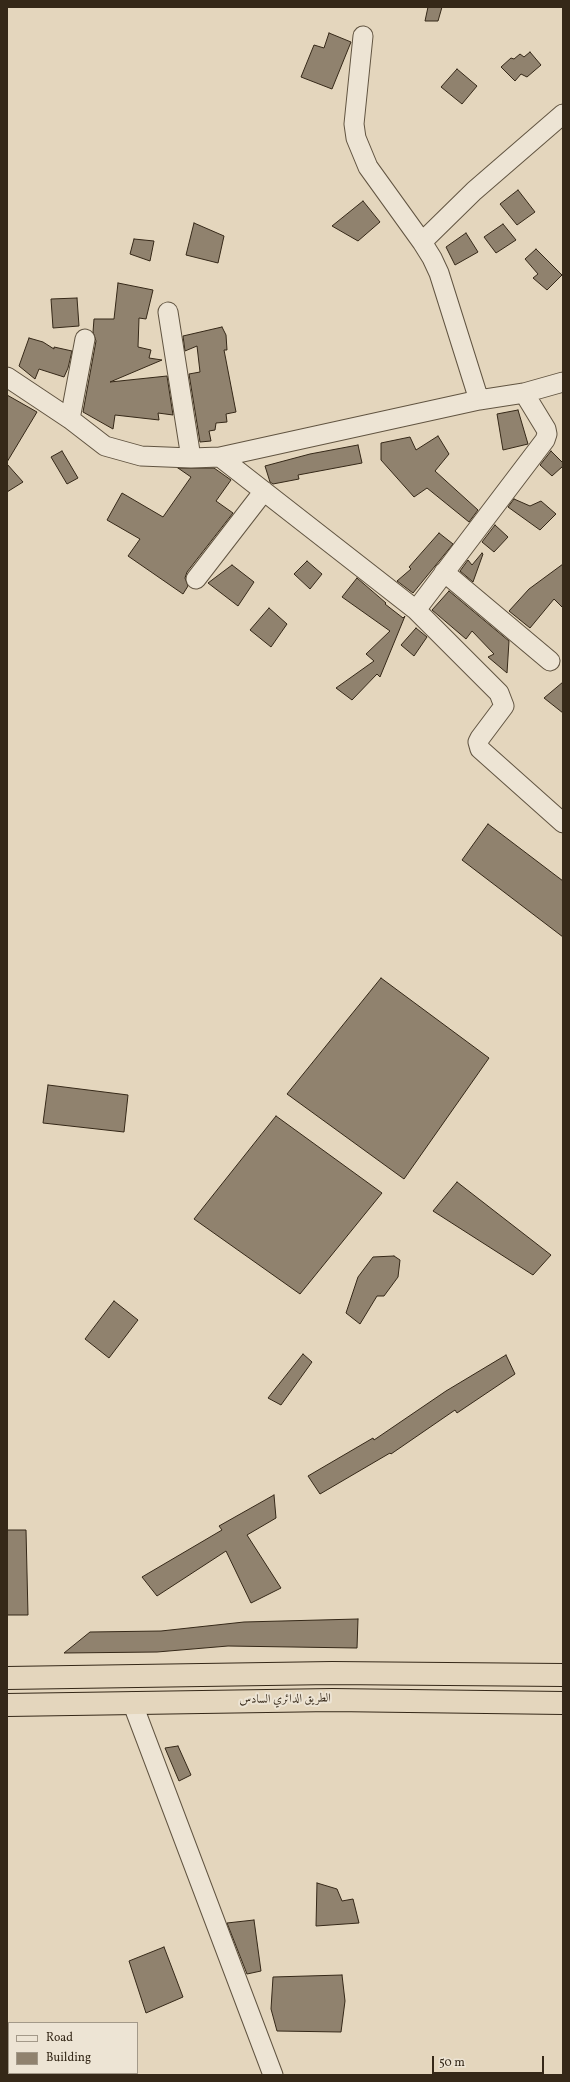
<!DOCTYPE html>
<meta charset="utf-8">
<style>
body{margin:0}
#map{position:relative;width:570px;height:2082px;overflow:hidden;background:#e4d6bd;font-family:Vollkorn,serif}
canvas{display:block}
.frame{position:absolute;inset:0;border:8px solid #352818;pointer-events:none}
.legend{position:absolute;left:8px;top:2022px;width:130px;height:52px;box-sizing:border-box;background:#ede4d4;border:1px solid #a39989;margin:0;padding:5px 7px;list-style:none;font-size:12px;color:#352818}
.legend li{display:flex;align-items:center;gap:8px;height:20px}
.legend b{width:20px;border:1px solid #a39989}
.scale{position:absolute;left:432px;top:2056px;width:112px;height:18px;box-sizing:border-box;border:2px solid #352818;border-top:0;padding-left:5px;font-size:12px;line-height:14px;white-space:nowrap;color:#352818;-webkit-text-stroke:3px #ede4d4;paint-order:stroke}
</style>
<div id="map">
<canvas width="570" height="2082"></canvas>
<div class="frame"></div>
<ul class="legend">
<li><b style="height:5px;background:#ede4d4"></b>Road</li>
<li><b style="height:11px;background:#90826e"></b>Building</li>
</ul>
<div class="scale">50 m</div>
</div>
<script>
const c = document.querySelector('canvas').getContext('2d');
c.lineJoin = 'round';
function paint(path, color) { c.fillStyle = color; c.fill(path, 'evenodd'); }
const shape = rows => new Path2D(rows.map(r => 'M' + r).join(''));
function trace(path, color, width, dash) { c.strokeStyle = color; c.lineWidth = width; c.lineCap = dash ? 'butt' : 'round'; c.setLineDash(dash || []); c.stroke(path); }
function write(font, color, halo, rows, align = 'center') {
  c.font = font + ' Vollkorn,Amiri,serif'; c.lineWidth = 4; c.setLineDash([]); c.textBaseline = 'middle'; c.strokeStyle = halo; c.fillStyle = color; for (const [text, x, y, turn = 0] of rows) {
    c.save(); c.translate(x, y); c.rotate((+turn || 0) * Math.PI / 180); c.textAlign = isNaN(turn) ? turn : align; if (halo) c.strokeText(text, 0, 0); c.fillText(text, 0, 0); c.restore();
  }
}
const building = shape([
 [428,7,442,7,438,21,425,21,428,7],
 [329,33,351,42,332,89,301,77,314,45,324,48,329,33],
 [530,52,541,65,527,77,521,74,515,81,501,67,511,58,514,59,520,54,524,57,530,52],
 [457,69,477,86,462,104,441,87,457,69],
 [518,190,535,212,517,225,500,204,518,190],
 [363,201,380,222,358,241,332,226,363,201],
 [194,223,224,236,218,263,186,255,194,223],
 [503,224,516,240,496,253,484,237,503,224],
 [466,233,478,252,455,265,446,247,466,233],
 [134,239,154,241,150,261,130,254,134,239],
 [536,249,562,275,547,290,533,278,538,274,525,259,536,249],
 [118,283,153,290,146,319,139,318,138,347,151,350,149,358,162,360,110,382,167,376,173,415,158,413,159,420,115,415,113,429,83,412,96,341,93,332,94,319,114,319,118,283],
 [77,298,79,326,53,328,51,299,77,298],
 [222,327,226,335,227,350,224,350,236,412,226,414,227,422,216,423,215,430,209,431,211,441,200,442,189,374,200,372,197,346,185,351,183,336,222,327],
 [29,338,43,342,54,349,54,347,72,351,68,368,64,377,39,369,35,379,19,366,29,338],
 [7,395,37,412,7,462,7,395],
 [518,410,528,444,503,450,497,414,518,410],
 [438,436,449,454,435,471,478,510,469,522,427,488,414,497,381,460,381,443,410,437,416,450,438,436],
 [358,445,362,463,298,475,299,479,273,484,270,482,265,466,310,454,358,445],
 [62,451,78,478,67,484,51,457,62,451],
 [551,451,563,463,563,466,552,476,540,465,551,451],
 [7,464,23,482,7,492,7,464],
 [178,468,214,468,231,480,216,501,233,513,187,572,185,578,188,586,183,594,128,556,140,539,107,520,122,493,163,517,191,477,178,468],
 [514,499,530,506,541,501,556,514,540,530,508,507,514,499],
 [495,525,508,537,494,552,482,542,495,525],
 [439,533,453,544,413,593,397,581,411,569,409,567,439,533],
 [482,553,483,554,473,582,460,571,468,560,472,565,482,553],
 [307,561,322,574,310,589,294,574,307,561],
 [563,564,563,608,554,599,530,628,509,611,529,589,563,564],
 [232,565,254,582,238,606,208,583,232,565],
 [357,578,386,603,385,604,403,618,405,616,380,677,377,674,352,700,336,688,374,661,366,654,390,631,342,597,357,578],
 [449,591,509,641,507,673,488,657,494,654,472,631,466,639,432,610,449,591],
 [269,608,287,624,271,647,250,630,269,608],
 [416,628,427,637,414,656,401,645,416,628],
 [563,682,563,713,544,698,563,682],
 [488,824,563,881,563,937,462,860,488,824],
 [381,978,489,1058,404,1179,287,1094,381,978],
 [48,1085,128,1095,124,1132,43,1123,48,1085],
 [276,1116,382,1193,300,1294,194,1219,276,1116],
 [457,1182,551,1255,533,1275,433,1211,457,1182],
 [394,1256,400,1260,398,1277,384,1296,377,1296,360,1324,346,1313,358,1277,373,1257,394,1256],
 [114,1301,138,1320,109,1358,85,1339,114,1301],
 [303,1354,312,1362,281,1405,268,1398,303,1354],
 [506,1355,515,1374,457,1413,455,1410,391,1454,390,1453,320,1494,308,1476,373,1438,374,1440,446,1391,506,1355],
 [274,1495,276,1518,247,1535,281,1588,251,1603,226,1551,157,1596,142,1577,222,1530,219,1526,274,1495],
 [7,1530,26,1530,28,1615,7,1615,7,1530],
 [358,1619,357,1648,228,1646,157,1652,64,1653,90,1632,161,1631,244,1622,358,1619],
 [178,1746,191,1775,179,1781,165,1748,178,1746],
 [317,1883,337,1889,342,1901,353,1899,359,1923,316,1926,317,1883],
 [254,1920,261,1971,247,1974,227,1923,254,1920],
 [164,1947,183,1997,146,2013,129,1961,164,1947],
 [342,1975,345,2001,341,2032,277,2031,271,2009,273,1977,342,1975]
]);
const minor = shape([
 [363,36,354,124,356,138,368,167,422,242],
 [168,312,191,458],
 [7,377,70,419,105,446,141,456,191,458,220,457,479,400,524,393,563,382],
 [479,400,439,273,432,258,422,242,474,191,563,114],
 [70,419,85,339],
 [220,457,416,610,499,693,504,706,480,738,478,742,480,749,563,823],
 [444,572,550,661],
 [196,579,264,491],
 [416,610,545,440,547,434,546,429,524,393],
 [132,1702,273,2075]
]);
const highway = shape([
 [7,1678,332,1673,563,1675],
 [7,1705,332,1700,563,1703]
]);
const streetNames = [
 ["الطريق الدائري السادس",285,1700,-1]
];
paint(building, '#90826e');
trace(building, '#352818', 1);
trace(minor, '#615441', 21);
trace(highway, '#352818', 24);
trace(minor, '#ede4d4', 19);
trace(highway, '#e4d6bd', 22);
write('12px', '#352818', '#ede4d4', streetNames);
</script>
